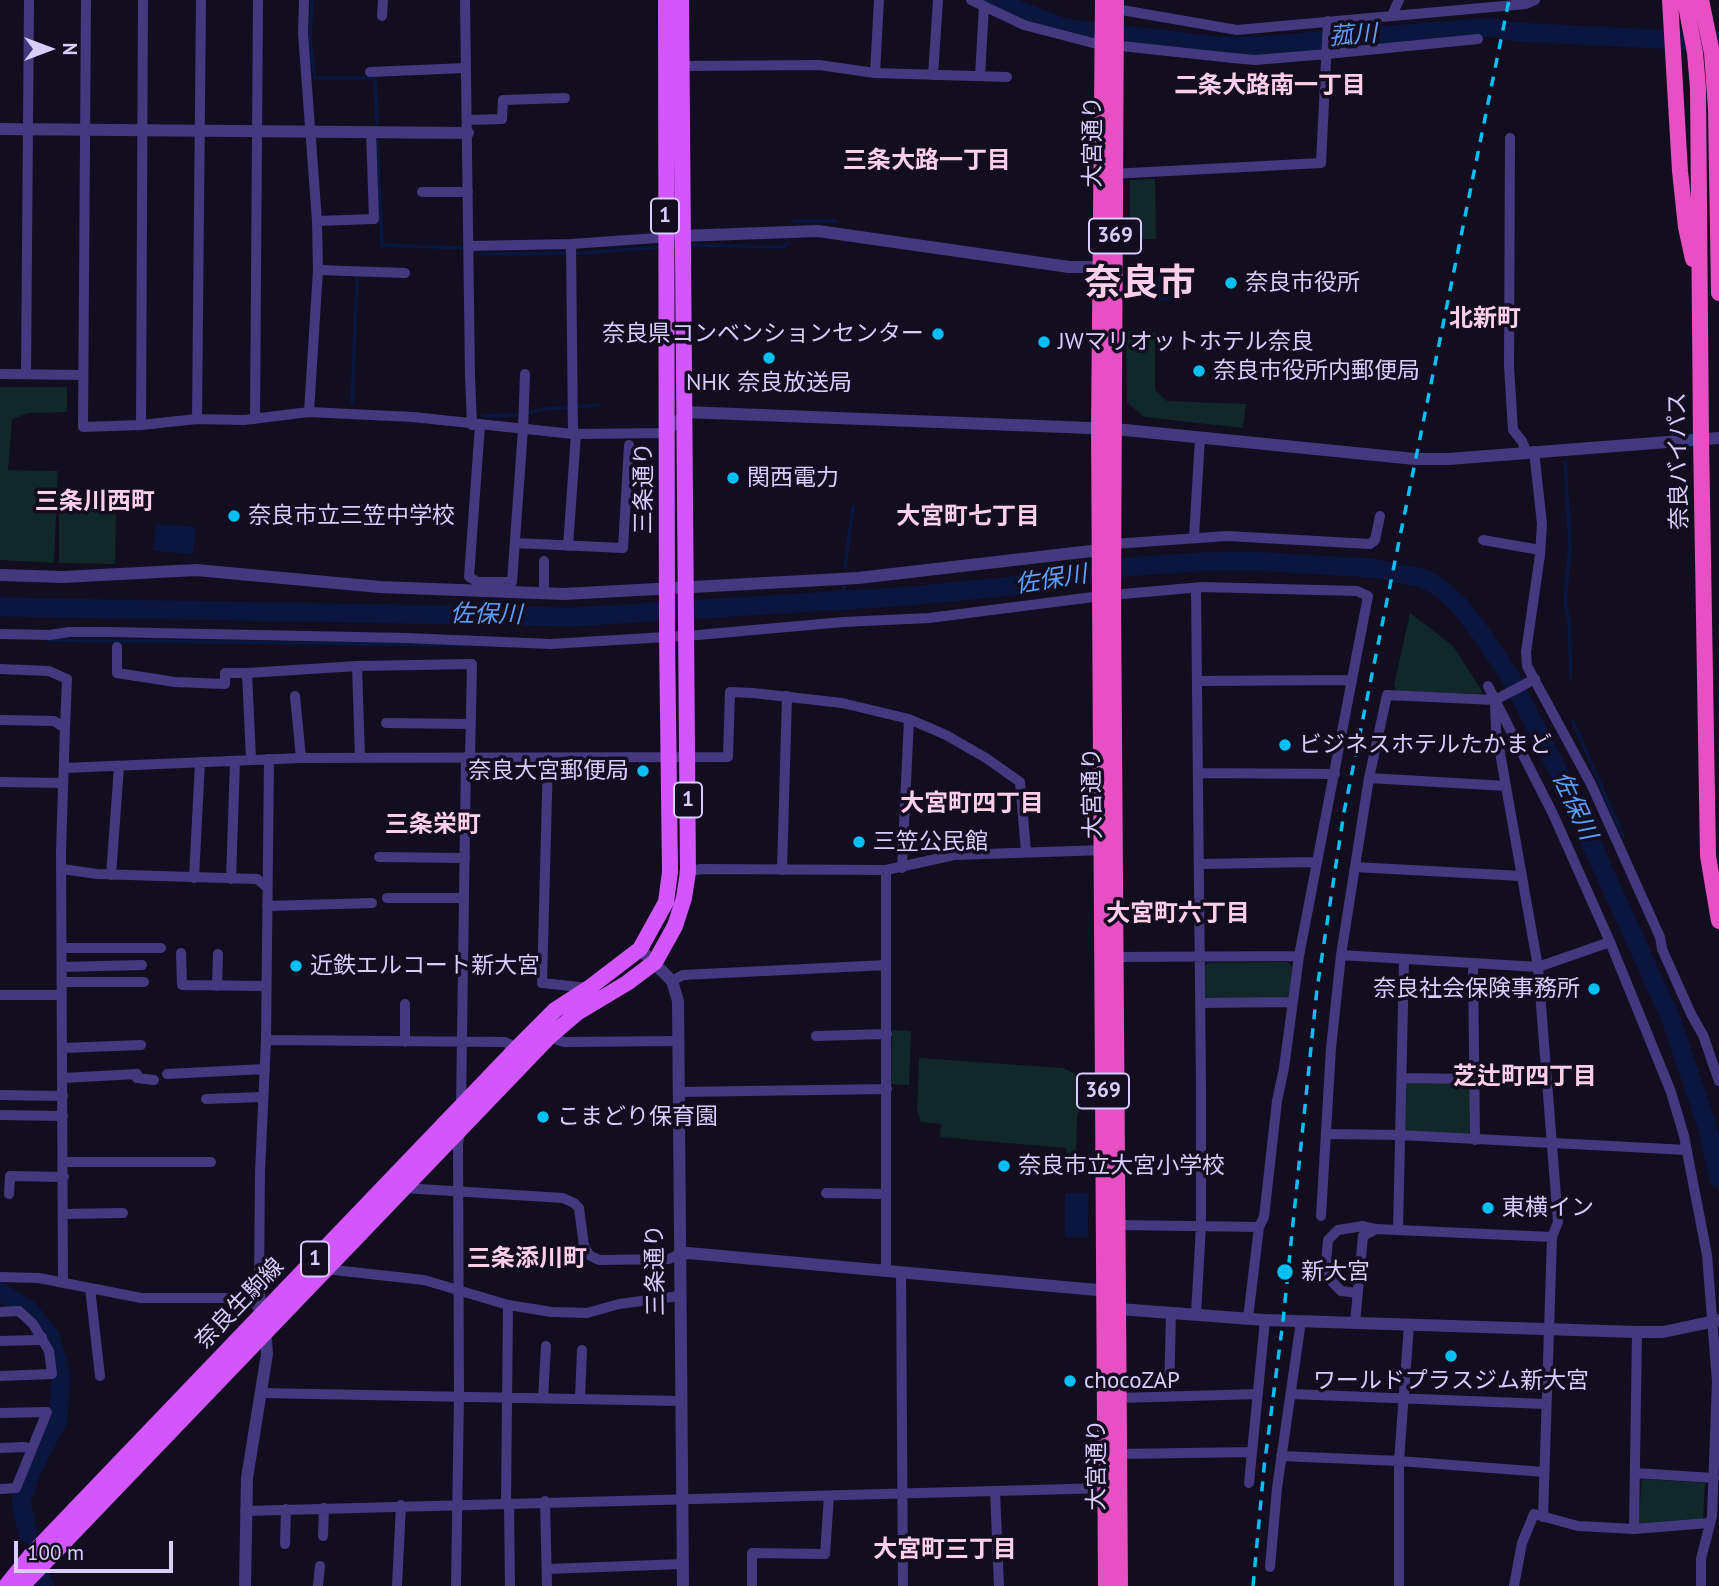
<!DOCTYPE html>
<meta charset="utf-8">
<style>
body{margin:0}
#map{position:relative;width:1719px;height:1586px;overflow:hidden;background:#130d20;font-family:"PT Sans",sans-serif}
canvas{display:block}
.north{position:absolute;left:14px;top:14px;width:70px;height:70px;-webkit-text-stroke:5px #130d20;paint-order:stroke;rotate:90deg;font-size:19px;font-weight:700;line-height:28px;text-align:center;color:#d9cdfe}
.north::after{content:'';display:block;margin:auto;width:24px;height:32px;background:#d9cdfe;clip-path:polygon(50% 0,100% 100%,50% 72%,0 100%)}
.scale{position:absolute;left:14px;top:1541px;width:159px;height:32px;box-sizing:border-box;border:4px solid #d9cdfe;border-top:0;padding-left:9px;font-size:21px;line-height:24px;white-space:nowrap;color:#d9cdfe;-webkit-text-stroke:5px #130d20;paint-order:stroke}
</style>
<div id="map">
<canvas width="1719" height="1586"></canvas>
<div class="north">N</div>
<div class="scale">100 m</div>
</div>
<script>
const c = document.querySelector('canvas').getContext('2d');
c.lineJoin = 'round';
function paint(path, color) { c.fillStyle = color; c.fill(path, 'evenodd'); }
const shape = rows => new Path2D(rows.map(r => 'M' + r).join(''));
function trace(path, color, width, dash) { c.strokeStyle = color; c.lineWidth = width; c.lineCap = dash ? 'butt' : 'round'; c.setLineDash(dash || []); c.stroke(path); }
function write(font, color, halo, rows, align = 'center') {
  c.font = font + ' "PT Sans","Noto Sans JP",sans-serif'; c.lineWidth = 7; c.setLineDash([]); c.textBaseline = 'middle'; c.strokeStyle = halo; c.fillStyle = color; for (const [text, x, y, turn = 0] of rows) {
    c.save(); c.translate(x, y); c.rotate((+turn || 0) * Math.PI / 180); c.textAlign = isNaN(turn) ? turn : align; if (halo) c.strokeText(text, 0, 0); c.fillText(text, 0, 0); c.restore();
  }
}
const green = shape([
 [1155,179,1156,239,1130,239,1130,180],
 [1126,331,1155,332,1155,390,1167,401,1246,404,1243,428,1144,417,1127,402],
 [0,387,67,387,67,412,29,413,12,419,8,470,58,471,54,563,0,560],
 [59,507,116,507,115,564,59,563],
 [1410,613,1453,646,1482,691,1481,694,1397,691,1394,685],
 [1287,962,1292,967,1289,995,1284,999,1209,1000,1204,995,1204,967,1208,963],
 [892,1030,911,1031,909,1085,891,1084],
 [919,1058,1063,1068,1074,1073,1078,1079,1083,1103,1077,1115,1076,1149,1073,1153,1066,1153,1066,1148,940,1137,941,1124,921,1122,917,1111],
 [1406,1082,1471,1084,1469,1135,1408,1134,1403,1129],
 [1642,1479,1705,1483,1703,1520,1638,1525]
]);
const water = shape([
 [1158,270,1179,270,1179,300,1158,301],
 [156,524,195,527,193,554,153,551],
 [1065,1193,1088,1193,1088,1237,1065,1237]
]);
const stream = shape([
 [312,0,310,41,315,78,375,78,377,124],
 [377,141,382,245,463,248],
 [793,221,835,221],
 [686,245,784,247,787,243],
 [479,254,581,253,661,247],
 [352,403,357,278],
 [483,416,519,415,545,409,598,405],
 [1565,462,1570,546,1565,602,1569,622,1571,678],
 [845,567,853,507],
 [844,600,844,582],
 [47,640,466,645],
 [1573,722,1623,836]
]);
const river = shape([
 [993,0,1064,28,1219,46,1258,46,1490,27,1516,32,1719,42],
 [0,607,573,617,910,596,1042,583,1125,567,1198,562,1252,561,1371,568,1422,578,1439,587,1460,606,1483,636,1511,678,1562,779,1671,1019,1707,1126,1719,1179],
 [0,1292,28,1309,50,1336,61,1375,58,1420,31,1471,21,1502,28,1534],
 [43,1581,45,1586]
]);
const minor = shape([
 [86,0,83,427,141,425,197,419,244,420,309,412,413,417,573,434,667,433,684,413],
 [304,0,303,33,317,221,318,270,309,412],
 [465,0,470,376,472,425],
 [971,0,1024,25,1093,43,1233,58,1255,60,1327,54,1478,39],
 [1116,9,1237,30,1526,4,1535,0],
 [1392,15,1399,0],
 [382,16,383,0],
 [682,66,819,65,875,73,1007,77],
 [370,72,466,68],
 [875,73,879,0],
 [933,75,938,0],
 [980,76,984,6],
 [467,120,502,119,503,100,565,98],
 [1510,138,1509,366,1513,430,1522,441,1526,451],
 [1111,174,1321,163,1328,21],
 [422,192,468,192],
 [317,221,374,219,371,132],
 [571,244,573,434],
 [469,246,571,244,671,237],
 [318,270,405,273],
 [0,374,83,375],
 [26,374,29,0],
 [197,419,201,0],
 [255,419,258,0],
 [141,425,143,0],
 [480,425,469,577,478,582,512,582,523,429,525,374],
 [1534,451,1542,524,1540,555,1526,652,1527,666,1591,784,1660,937,1662,949,1691,1014,1703,1035,1719,1081],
 [1194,537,1200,438],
 [1483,540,1540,550],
 [515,543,623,548,629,445],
 [1113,544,1227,536,1370,544,1375,540,1380,516],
 [568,546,576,434],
 [1196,588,1201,1086,1201,1226,1196,1314],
 [544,594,544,561],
 [0,634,50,635,69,632,107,632,406,638,551,644,698,635,843,622,929,618,1101,596,1202,587,1357,591,1368,596,1299,956,1284,1068,1277,1101,1264,1217,1259,1227,1248,1318],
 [117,647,117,673,175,682,225,684,225,673,247,673],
 [357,666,360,758],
 [0,669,49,671,67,679,65,728],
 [1197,681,1351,680],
 [1488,686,1553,814,1610,942,1671,1092,1684,1136,1707,1255,1717,1381,1712,1516,1701,1559,1701,1586],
 [295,696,301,758],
 [1495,704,1496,730,1538,967,1558,1222,1552,1237,1543,1517],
 [0,720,54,721,65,728,61,850,63,1282],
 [386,723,471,724],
 [548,758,542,983,589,988],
 [251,759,247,673,357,666,472,664,470,757],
 [64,768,301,758,728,757,730,692,753,693,842,703,909,719,946,735,986,758,1020,782,1026,852],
 [1198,773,1335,774],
 [1369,778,1506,786],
 [0,782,63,783],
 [379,857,465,858],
 [1199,864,1317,862],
 [1355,867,1521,876],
 [902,868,909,719],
 [62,869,97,874,257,879,267,887],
 [782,870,787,696],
 [684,872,701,869,886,870,954,855,1104,850],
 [111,875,119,767],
 [194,878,200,762],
 [231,879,235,761],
 [387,898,464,898],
 [267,906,372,903],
 [62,948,161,948],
 [181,953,182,985,266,986],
 [1341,955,1538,967,1610,942],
 [1116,957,1299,956],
 [1473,963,1475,1140],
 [62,967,142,965],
 [672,981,683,975,886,965],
 [62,982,144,982],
 [217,986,218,954],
 [0,995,62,995],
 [1200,1003,1292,1002],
 [405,1004,405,1042],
 [816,1036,887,1034],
 [549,1037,564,1042,678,1041],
 [266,1040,505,1042,517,1048],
 [62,1048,141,1045],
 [167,1074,265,1069],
 [63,1078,137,1074,137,1078,154,1080],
 [1402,1078,1474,1079],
 [678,1092,887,1089],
 [0,1095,63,1096],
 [206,1099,263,1097],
 [461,1107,466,757],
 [0,1115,63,1116],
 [1328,1134,1400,1135,1687,1150],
 [64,1162,211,1162],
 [403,1188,563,1198,574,1203,579,1208,584,1246,589,1255,599,1260,669,1259,678,1255],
 [826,1193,886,1194],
 [9,1194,10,1176,64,1177],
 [63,1214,123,1213],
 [1321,1216,1331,1048,1341,955,1369,778,1387,695,1495,700,1535,679],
 [1118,1225,1259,1227],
 [1398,1230,1552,1237],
 [325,1269,424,1280,508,1305,552,1312,587,1313,619,1304,679,1296],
 [886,1271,886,870],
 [901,1272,903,1586],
 [0,1277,39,1278,141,1298,251,1298,260,1311],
 [90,1288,100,1376],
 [1358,1293,1341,1291,1325,1274,1328,1240,1338,1230,1363,1226,1376,1229],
 [0,1312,19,1311,33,1324,49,1351,52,1374,0,1376],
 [262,1314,259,1284,260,1172,266,1040,269,759],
 [1355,1323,1363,1236,1376,1229,1398,1230,1404,960],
 [0,1341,38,1340,42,1337],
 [261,1393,681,1401],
 [1291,1394,1546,1404],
 [1169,1395,1171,1312],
 [543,1398,546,1346],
 [580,1398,582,1350],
 [1119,1398,1258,1394],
 [0,1413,47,1412,16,1488,0,1489],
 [0,1448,25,1447,31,1450],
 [1119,1454,1252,1452],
 [1281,1456,1399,1461,1544,1472],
 [1635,1473,1714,1478],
 [1249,1483,1265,1320],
 [995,1491,999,1586],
 [545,1501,547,1586],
 [506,1503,508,1305],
 [509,1503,510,1586],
 [245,1511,1108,1488],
 [1634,1529,1637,1332],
 [323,1536,324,1508],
 [285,1544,286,1509],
 [1270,1567,1277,1488,1301,1321],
 [547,1569,683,1564],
 [318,1586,320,1566],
 [397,1586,401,1505],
 [456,1586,459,1395,458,1144,460,1132],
 [752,1586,752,1553,825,1554,829,1496],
 [1399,1586,1399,1461,1409,1325],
 [1514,1586,1522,1543,1534,1514,1578,1526,1634,1529,1709,1523]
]);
const tertiary = shape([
 [0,129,468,133],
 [681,236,818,231,1069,267,1100,267],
 [685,412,1115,429,1415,459,1449,459,1719,438],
 [0,575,63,577,196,570,380,587,564,594,858,578,1100,550],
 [640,949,672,981,678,1001,683,1586],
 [678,1255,688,1253,1097,1290,1103,1292,1119,1309,1265,1320,1637,1332,1663,1332,1719,1320],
 [245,1586,247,1478,267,1354,265,1328]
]);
const primary = shape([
 [6,1586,31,1555,517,1048,555,1010,589,988,640,949,666,902,670,872,667,636,666,0],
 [22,1586,549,1037,577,1013,627,983,655,962,675,926,684,898,688,872,681,0]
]);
const trunk = shape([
 [1103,0,1099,428,1106,1586],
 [1116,0,1113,595,1120,1586],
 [1670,0,1680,171,1686,227,1693,259],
 [1685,0,1695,53,1698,88,1701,439,1708,856,1719,921],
 [1701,0,1712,53,1716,109,1719,293]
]);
const rail = shape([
 [1253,1586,1264,1468,1283,1321,1317,989,1344,812,1509,0]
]);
const markers = [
 [1231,283,7,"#04bff4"],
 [938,334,7,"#04bff4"],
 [1044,342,7,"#04bff4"],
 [769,358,7,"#04bff4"],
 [1199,371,7,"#04bff4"],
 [733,478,7,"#04bff4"],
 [234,516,7,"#04bff4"],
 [1285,745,7,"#04bff4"],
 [643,771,7,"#04bff4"],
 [859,842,7,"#04bff4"],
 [296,966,7,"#04bff4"],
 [1594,989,7,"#04bff4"],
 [543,1117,7,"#04bff4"],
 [1004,1166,7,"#04bff4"],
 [1488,1208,7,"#04bff4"],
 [1285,1272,9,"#04bff4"],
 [1451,1356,7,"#04bff4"],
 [1070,1381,7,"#04bff4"]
];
const shields = [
 [665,216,28],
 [1115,236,52],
 [688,800,28],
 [1103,1091,52],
 [315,1259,28]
];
const shieldNames = [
 ["1",665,216],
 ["369",1115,236],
 ["1",688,800],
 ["369",1103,1091],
 ["1",315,1259]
];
const streetNames = [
 ["大宮通り",1093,142,-90],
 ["奈良バイパス",1679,461,-91],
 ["三条通り",644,488,-90],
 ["大宮通り",1093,793,-91],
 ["三条通り",656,1270,-91],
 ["奈良生駒線",240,1304,-46],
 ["大宮通り",1097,1465,-90]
];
const poiNames = [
 ["奈良市役所",1245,283],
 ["奈良県コンベンションセンター",924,334,"right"],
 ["JWマリオットホテル奈良",1058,342],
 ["奈良市役所内郵便局",1213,371],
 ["NHK 奈良放送局",769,383,"center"],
 ["関西電力",747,478],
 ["奈良市立三笠中学校",248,516],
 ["ビジネスホテルたかまど",1299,745],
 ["奈良大宮郵便局",629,771,"right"],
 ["三笠公民館",873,842],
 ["近鉄エルコート新大宮",310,966],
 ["奈良社会保険事務所",1580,989,"right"],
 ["こまどり保育園",557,1117],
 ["奈良市立大宮小学校",1018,1166],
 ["東横イン",1502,1208],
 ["新大宮",1301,1272],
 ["chocoZAP",1084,1381],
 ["ワールドプラスジム新大宮",1451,1381,"center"]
];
const waterNames = [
 ["菰川",1353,36,-4],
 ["佐保川",1051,580,-9],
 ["佐保川",486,615,1],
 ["佐保川",1574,806,65]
];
const neighbourhoodNames = [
 ["二条大路南一丁目",1270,86],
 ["三条大路一丁目",927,161],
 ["北新町",1485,319],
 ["三条川西町",95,502],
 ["大宮町七丁目",968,517],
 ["大宮町四丁目",972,804],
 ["三条栄町",433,825],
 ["大宮町六丁目",1178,914],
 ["芝辻町四丁目",1525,1077],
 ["三条添川町",527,1259],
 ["大宮町三丁目",945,1550]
];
const townNames = [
 ["奈良市",1140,284]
];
paint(green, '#10282a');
paint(water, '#0a163d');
trace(stream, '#0a163d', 3.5);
trace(river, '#0a163d', 19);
trace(minor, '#44397f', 10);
trace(tertiary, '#44397f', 12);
trace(primary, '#d256fc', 16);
trace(trunk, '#e750c3', 16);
trace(rail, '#04bff4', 3.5, [10, 9]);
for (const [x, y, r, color] of markers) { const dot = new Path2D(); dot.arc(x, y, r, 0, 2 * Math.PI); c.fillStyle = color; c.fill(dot); trace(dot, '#130d20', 2.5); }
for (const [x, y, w] of shields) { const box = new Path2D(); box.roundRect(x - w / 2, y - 17.5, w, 35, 5); c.fillStyle = '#130d20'; c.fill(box); trace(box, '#d9cdfe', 2); }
write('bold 21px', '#d9cdfe', null, shieldNames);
write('23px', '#d9cdfe', '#130d20', streetNames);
write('23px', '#d9cdfe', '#130d20', poiNames, 'left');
write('italic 24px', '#5da0fc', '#130d20', waterNames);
write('bold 24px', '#fecfe8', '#130d20', neighbourhoodNames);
write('bold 37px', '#fecfe8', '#130d20', townNames);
</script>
